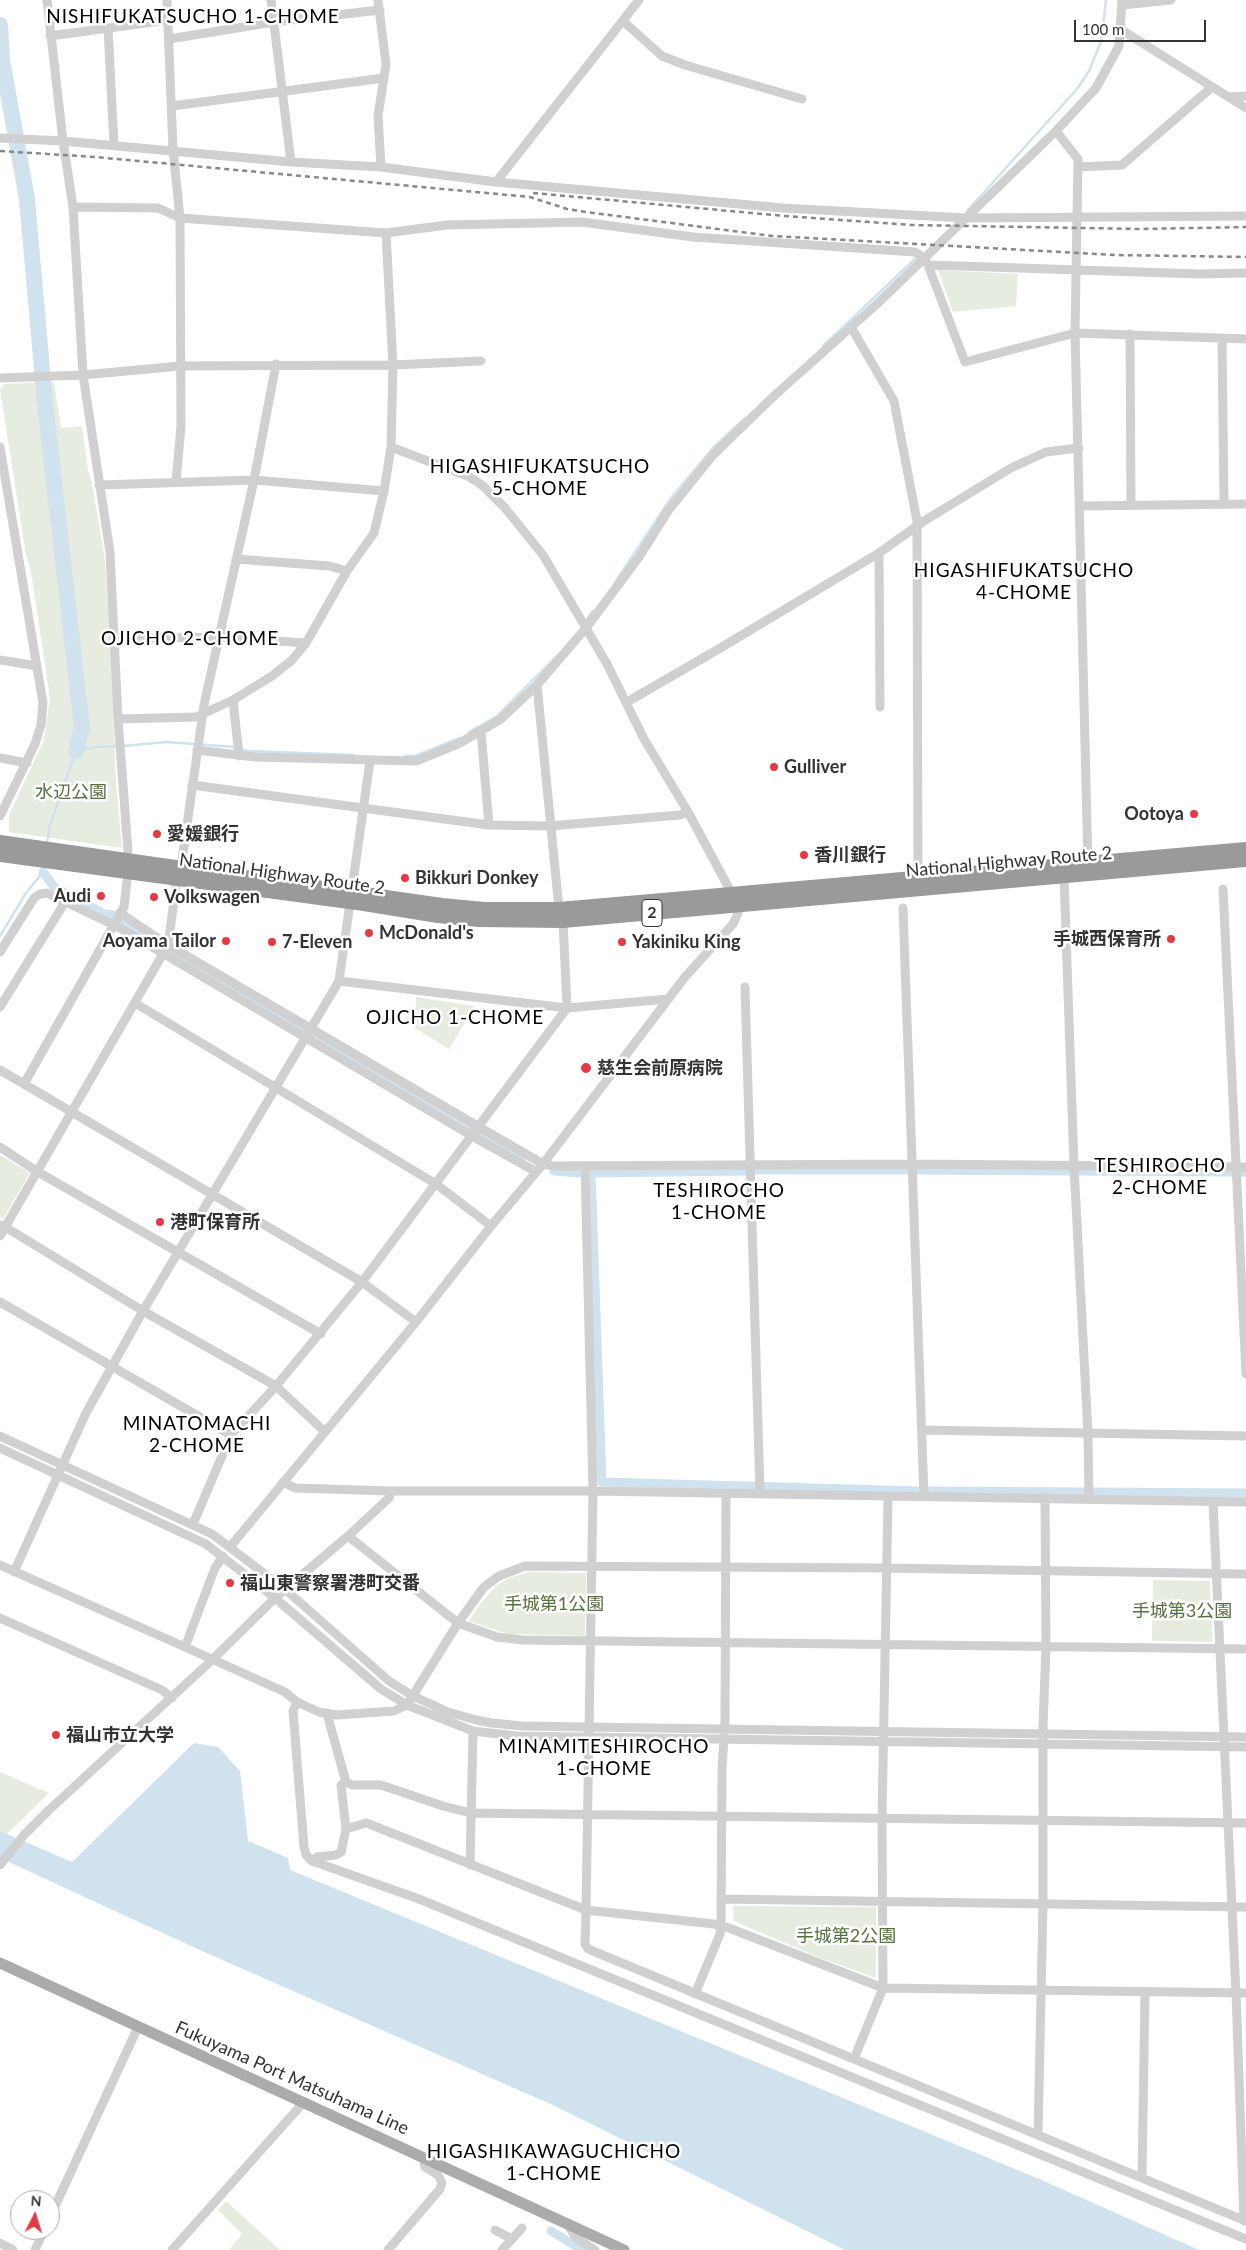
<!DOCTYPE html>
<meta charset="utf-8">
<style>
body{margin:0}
#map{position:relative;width:1246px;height:2250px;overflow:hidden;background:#fff;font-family:Lato,sans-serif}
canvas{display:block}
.north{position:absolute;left:10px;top:2190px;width:50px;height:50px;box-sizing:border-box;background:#fff;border:1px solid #adadad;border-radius:50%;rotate:5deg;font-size:14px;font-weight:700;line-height:20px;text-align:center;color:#333}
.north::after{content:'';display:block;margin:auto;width:18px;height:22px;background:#e63946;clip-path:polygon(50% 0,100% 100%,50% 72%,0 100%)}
.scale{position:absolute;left:1074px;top:20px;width:132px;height:22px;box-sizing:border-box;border:2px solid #333;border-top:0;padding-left:6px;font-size:15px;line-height:18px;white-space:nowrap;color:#333;-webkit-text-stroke:4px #fff;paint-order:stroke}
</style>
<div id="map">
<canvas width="1246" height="2250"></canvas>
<div class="north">N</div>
<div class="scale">100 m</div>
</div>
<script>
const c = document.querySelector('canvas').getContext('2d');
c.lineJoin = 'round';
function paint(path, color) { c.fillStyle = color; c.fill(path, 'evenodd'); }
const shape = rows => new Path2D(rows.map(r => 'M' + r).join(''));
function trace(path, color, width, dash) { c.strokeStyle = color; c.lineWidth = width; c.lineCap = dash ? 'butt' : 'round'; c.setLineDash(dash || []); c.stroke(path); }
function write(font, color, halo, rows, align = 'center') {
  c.font = font + ' Lato,"Noto Sans JP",sans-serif'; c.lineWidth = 5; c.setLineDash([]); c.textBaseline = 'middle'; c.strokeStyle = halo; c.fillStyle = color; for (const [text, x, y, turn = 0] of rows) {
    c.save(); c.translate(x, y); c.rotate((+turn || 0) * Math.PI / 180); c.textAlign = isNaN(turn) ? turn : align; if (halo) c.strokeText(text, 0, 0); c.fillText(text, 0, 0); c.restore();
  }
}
const green = shape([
 [938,270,1018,274,1016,306,953,312],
 [54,382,61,428,82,426,88,471,92,483,105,560,110,632,116,784,122,848,9,832,9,815,44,740,50,698,31,572,26,555,0,389,5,384],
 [416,997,475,1006,449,1049,415,1028],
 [0,1155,30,1173,3,1219,0,1217],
 [529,1572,586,1573,585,1636,508,1634,469,1621,480,1604,497,1585,509,1578],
 [1153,1580,1210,1581,1212,1642,1152,1641],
 [0,1772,49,1793,7,1834,0,1831],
 [733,1906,876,1907,876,1978,818,1957,734,1921],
 [226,2201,280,2250,229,2250,242,2234,218,2210]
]);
const water = shape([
 [194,1743,218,1747,240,1771,248,1841,288,1858,290,1870,1037,2178,1199,2250,845,2250,555,2106,202,1951,0,1858,0,1831,72,1862]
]);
const stream = shape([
 [968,210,1077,89,1089,71,1101,42,1106,0],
 [823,346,916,258],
 [616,581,671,498,713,448,745,418],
 [587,619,593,611],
 [469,732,496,717,557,656],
 [123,746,167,742,235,747],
 [240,749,248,751,354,755],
 [405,756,415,756,460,738],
 [47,844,49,828,76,751,95,747,118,746],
 [0,936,26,893,43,872,44,865]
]);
const canal = shape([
 [43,872,54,887,104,914,113,915,206,974,485,1137,522,1156],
 [752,1170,907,1170],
 [915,1170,1069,1171],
 [554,1171,578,1173],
 [745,1171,591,1173,602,1482,920,1491],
 [1078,1171,1234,1172],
 [1241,1172,1246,1172],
 [929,1491,1246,1493],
 [551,2231,582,2250]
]);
const river = shape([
 [0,25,2,60,27,199,45,403,82,728,76,751]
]);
const minor = shape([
 [47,0,63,141,73,207,83,375,110,552,118,719,128,851,127,860],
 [167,0,173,149,180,218,181,426,176,482],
 [271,0,291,162],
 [378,0,386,64,378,116,381,167],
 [1122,5,1171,0],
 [623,21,662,56,685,65,802,99],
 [108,28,114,145],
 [1120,29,1246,108],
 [50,36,168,20],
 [169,39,274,22,380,10],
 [1229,97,1246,96],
 [172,106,384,78],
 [1056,131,1078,159,1075,333,1088,866],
 [0,138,63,141,291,162,381,167,496,182,783,208,966,218,1246,216],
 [1078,167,1122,165,1212,87],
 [496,182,639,0],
 [73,207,158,208,180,218,386,233,447,225,582,222,693,237,915,252,924,258,928,265,1199,274,1246,273],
 [928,265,965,362,1075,333,1246,339],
 [851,327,894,401,917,521,918,878],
 [1130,334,1131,505],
 [1222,338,1224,504],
 [0,378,83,375,180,366,393,365,481,361],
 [0,447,43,703,41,725,35,744,0,816],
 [99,485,254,480,384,491],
 [1081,506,1246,504],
 [879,553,880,707],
 [236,559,329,566,347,571],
 [115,639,220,637,306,643],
 [0,660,37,666],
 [537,685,559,909],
 [233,700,239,756],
 [627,702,717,650,879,553,924,521,1011,468,1046,452,1079,448],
 [118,719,196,717,233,700,272,676,292,660,306,643,347,571,374,533,384,491,391,447,393,365,386,233],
 [481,732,489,825],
 [197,750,255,757,416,761,458,744,501,719,537,685,586,628,639,557,668,511,713,455,775,395,877,304,1056,131,1096,88,1119,46,1122,0],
 [0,758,27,763],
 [192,785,489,825,549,826,680,815,688,812],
 [181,867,204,705,254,480,276,364],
 [1064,876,1074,1166,1088,1434,1089,1498],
 [1223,889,1246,1374],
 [903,908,924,1497],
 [120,913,168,945,479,1127,543,1164,553,1166,911,1164,1246,1167],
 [0,952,34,898,40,894,47,893,120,928,472,1136,535,1171],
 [339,981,567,1008,668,999],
 [745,987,760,1493],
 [135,1003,436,1184,491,1226],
 [0,1007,65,902],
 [0,1070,362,1282,416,1322],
 [24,1084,124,907,128,872],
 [0,1147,38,1172,321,1334],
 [585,1166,593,1491,586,1910,585,1944,588,1949,1246,2221],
 [2,1225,143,1311,276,1386,325,1432],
 [0,1236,168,945,177,879],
 [0,1302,231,1435],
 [923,1430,1246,1436],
 [0,1436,212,1534,286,1590,389,1681,413,1696,448,1712,476,1720,492,1723,522,1726,1246,1737],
 [0,1448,206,1544,275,1598,381,1689,407,1705,473,1731,516,1736,1246,1747],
 [283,1482,295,1488,390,1491,593,1491,1246,1502],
 [1213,1502,1236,1993,1244,2221],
 [193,1524,231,1435,276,1386,362,1282,567,1008,563,921],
 [348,1536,458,1623,497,1637,522,1640,1246,1649],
 [230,1547,416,1322,491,1226,543,1164,685,977,733,924,738,913,738,905,688,812,644,739,607,664,543,555,505,508,483,486,470,477,391,447],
 [223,1556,215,1568,185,1647,285,1692,297,1702,319,1712,337,1715,394,1711,407,1705,458,1623,484,1587,499,1576,525,1566,886,1568,1246,1574],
 [0,1565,185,1647],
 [14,1572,86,1413,143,1311,339,981,370,761],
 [0,1618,162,1690,172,1698],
 [297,1702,293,1711,304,1847,306,1855,312,1861,419,1899,1246,2239],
 [346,1782,352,1785,381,1785,443,1806,471,1813,1246,1823],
 [346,1829,366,1823,369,1824,586,1910,714,1924,729,1928,883,1988,1246,1993],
 [312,1861,317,1857,336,1855,341,1852,346,1829,341,1785,346,1782,327,1714],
 [0,1865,24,1835,49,1810,212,1660,275,1598,348,1536,389,1498,390,1491],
 [470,1865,473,1731],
 [722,1899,1246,1907],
 [695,1994,720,1934,721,1926,722,1769,725,1722,726,1493],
 [854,2059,883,1988,882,1819,888,1497],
 [1038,2135,1043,1904,1043,1726,1046,1647,1045,1498],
 [1142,2178,1145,1993],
 [50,2217,138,2027],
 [568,2225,576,2238,595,2250],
 [495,2230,512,2239],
 [0,2243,13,2250],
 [35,2250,44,2230],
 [172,2250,303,2103],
 [388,2250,440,2189,442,2183,438,2175,425,2167,423,2157],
 [502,2250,522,2228]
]);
const major = shape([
 [0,1963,624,2250]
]);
const highway = shape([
 [0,842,442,905,484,909,559,909,1246,849],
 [0,855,364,904,438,916,478,920,563,921,1246,860]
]);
const rail = shape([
 [0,151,95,157,530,197,567,209,586,212,772,236,1115,255,1246,257],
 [533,193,785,216,911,225,1140,229,1246,227]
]);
const markers = [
 [774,767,5,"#e63946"],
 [1194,814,5,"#e63946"],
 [157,834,5,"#e63946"],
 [804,855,5,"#e63946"],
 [405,878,5,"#e63946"],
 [101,896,5,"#e63946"],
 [154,897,5,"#e63946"],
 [369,933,5,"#e63946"],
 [1171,939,5,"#e63946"],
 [226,941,5,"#e63946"],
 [272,942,5,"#e63946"],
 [622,942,5,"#e63946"],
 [586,1068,6,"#e63946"],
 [160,1222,5,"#e63946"],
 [230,1583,5,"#e63946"],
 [56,1735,5,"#e63946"]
];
const shields = [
 [652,913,20]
];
const shieldNames = [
 ["2",652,913]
];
const poiNames = [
 ["Gulliver",784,767],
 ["Ootoya",1184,814,"right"],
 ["愛媛銀行",167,834],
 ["香川銀行",814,855],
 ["Bikkuri Donkey",415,878],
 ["Audi",91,896,"right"],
 ["Volkswagen",164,897],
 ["McDonald's",379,933],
 ["手城西保育所",1161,939,"right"],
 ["Aoyama Tailor",216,941,"right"],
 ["7-Eleven",282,942],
 ["Yakiniku King",632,942],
 ["慈生会前原病院",597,1068],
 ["港町保育所",170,1222],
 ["福山東警察署港町交番",240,1583],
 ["福山市立大学",66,1735]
];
const parkNames = [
 ["水辺公園",71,792],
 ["手城第1公園",554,1604],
 ["手城第3公園",1182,1611],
 ["手城第2公園",846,1936]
];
const streetNames = [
 ["National Highway Route 2",1009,862,-5],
 ["National Highway Route 2",282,874,8],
 ["Fukuyama Port Matsuhama Line",292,2078,24]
];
const neighbourhoodNames = [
 ["NISHIFUKATSUCHO 1-CHOME",193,17],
 ["HIGASHIFUKATSUCHO",540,467],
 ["5-CHOME",540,489],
 ["HIGASHIFUKATSUCHO",1024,571],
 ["4-CHOME",1024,593],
 ["OJICHO 2-CHOME",190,639],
 ["OJICHO 1-CHOME",455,1018],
 ["TESHIROCHO",1160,1166],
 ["2-CHOME",1160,1188],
 ["TESHIROCHO",719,1191],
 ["1-CHOME",719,1213],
 ["MINATOMACHI",197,1424],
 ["2-CHOME",197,1446],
 ["MINAMITESHIROCHO",604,1747],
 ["1-CHOME",604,1769],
 ["HIGASHIKAWAGUCHICHO",554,2152],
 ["1-CHOME",554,2174]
];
paint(green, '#e6ecdf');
paint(water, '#cfe2ee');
trace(stream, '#cfe2ee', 2.5);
trace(canal, '#cfe2ee', 9);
trace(river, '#cfe2ee', 16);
trace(minor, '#d0d0d0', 9);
trace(major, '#ababab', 11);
trace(highway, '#9a9a9a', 14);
trace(rail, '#888', 2.5, [5, 4]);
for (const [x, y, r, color] of markers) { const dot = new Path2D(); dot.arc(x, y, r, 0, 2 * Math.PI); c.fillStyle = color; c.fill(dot); trace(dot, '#fff', 2); }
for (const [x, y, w] of shields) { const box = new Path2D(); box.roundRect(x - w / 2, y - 13.5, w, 27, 4); c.fillStyle = '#fff'; c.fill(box); trace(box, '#333', 1); }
write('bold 16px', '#333', null, shieldNames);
write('bold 18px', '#333', '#fff', poiNames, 'left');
write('18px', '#56703f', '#fff', parkNames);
write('18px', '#333', '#fff', streetNames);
c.letterSpacing = '1px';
write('19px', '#000', '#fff', neighbourhoodNames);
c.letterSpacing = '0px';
</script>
